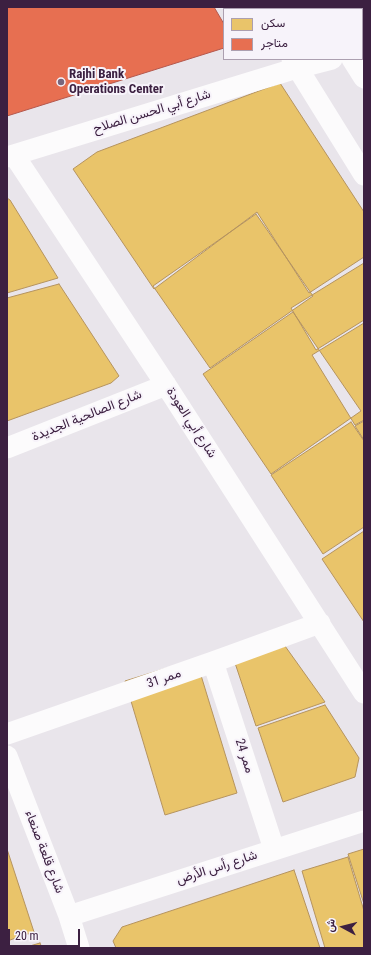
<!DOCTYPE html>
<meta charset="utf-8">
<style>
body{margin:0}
#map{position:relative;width:371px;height:955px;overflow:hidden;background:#e9e5eb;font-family:"Roboto Condensed",Vazirmatn,sans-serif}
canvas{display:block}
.frame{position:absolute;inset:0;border:8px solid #3c2041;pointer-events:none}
.legend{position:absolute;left:223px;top:8px;width:140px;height:52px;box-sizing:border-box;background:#f7f3fa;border:1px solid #ac9fb0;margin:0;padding:5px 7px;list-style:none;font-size:12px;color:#3c2041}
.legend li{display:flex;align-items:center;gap:8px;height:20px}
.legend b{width:20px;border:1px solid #ac9fb0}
.north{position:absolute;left:323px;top:907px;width:40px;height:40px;-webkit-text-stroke:3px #f7f3fa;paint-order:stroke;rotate:277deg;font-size:11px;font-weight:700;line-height:16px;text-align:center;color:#3c2041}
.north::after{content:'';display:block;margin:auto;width:14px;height:18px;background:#3c2041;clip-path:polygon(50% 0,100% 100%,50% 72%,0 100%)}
.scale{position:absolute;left:8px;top:929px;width:72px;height:18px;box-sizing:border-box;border:2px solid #3c2041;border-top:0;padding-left:5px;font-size:12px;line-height:14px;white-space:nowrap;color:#3c2041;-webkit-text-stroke:3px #f7f3fa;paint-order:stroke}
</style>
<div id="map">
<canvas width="371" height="955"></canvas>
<div class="frame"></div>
<ul class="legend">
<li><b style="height:11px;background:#e9c46a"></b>سكن</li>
<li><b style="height:11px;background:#e76f51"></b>متاجر</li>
</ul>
<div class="north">ش</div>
<div class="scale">20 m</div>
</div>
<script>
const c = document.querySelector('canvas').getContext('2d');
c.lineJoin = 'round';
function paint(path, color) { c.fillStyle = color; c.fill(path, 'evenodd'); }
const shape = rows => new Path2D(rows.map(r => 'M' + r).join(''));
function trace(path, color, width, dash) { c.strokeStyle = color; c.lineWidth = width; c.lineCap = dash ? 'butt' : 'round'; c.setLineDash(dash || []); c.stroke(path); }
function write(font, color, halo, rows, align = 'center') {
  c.font = font + ' "Roboto Condensed",Vazirmatn,sans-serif'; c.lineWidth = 4; c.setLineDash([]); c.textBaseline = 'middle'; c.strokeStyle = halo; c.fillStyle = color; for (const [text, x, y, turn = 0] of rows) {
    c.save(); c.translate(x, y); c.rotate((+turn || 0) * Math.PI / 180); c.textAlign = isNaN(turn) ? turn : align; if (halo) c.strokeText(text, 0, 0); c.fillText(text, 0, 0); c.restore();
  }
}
const homes = shape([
 [280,83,364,212,364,257,309,293,257,212,154,289,73,169,97,152,280,83],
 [7,198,10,200,58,278,7,293,7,198],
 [256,214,313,296,210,368,153,286,256,214],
 [364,263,364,320,316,350,291,308,364,263],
 [59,284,119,376,111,383,7,421,7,298,59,284],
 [293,312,361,411,271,474,203,374,293,312],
 [364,323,364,420,355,425,312,355,364,323],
 [364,421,364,440,355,426,364,421],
 [351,422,364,441,364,527,323,554,271,475,351,422],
 [364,531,364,622,322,559,364,531],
 [285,646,325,702,256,726,235,663,285,646],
 [196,659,237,793,165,815,125,681,196,659],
 [325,705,359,758,355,777,283,802,258,728,325,705],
 [7,849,34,932,7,941,7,849],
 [364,849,364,904,348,854,364,849],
 [348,857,364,911,364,948,325,948,302,871,348,857],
 [294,870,320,948,116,948,113,941,122,927,294,870],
 [40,943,42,948,23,948,40,943]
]);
const shops = shape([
 [7,7,214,7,224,24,224,48,7,116,7,7]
]);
const street = shape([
 [264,7,265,9],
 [320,7,321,9],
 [292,59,364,175],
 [352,59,364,78],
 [14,155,166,385,364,693],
 [7,157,297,68,332,59],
 [7,448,166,385],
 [213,662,274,849],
 [7,734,213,662,320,623],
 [7,756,69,916,79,948],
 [69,916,364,821]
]);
const markers = [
 [61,82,4,"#79657c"]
];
const poiNames = [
 ["Rajhi Bank",69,75],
 ["Operations Center",69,90]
];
const streetNames = [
 ["شارع أبي الحسن الصلاح",152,112,-17],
 ["شارع الصالحية الجديدة",87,416,-22],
 ["شارع أبي العودة",191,423,57],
 ["ممر 31",164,679,-19],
 ["ممر 24",244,756,72],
 ["شارع قلعة صنعاء",44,852,69],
 ["شارع رأس الأرض",217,868,-18]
];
paint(homes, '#e9c46a');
trace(homes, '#b5935e', 1);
paint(shops, '#e76f51');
trace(shops, '#b4574c', 1);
trace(street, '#fcfbfc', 21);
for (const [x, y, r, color] of markers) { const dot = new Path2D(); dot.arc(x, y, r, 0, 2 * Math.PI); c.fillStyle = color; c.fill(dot); trace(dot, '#f7f3fa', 1.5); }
write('bold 13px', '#3c2041', '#f7f3fa', poiNames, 'left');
write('13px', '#3c2041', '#f7f3fa', streetNames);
</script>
